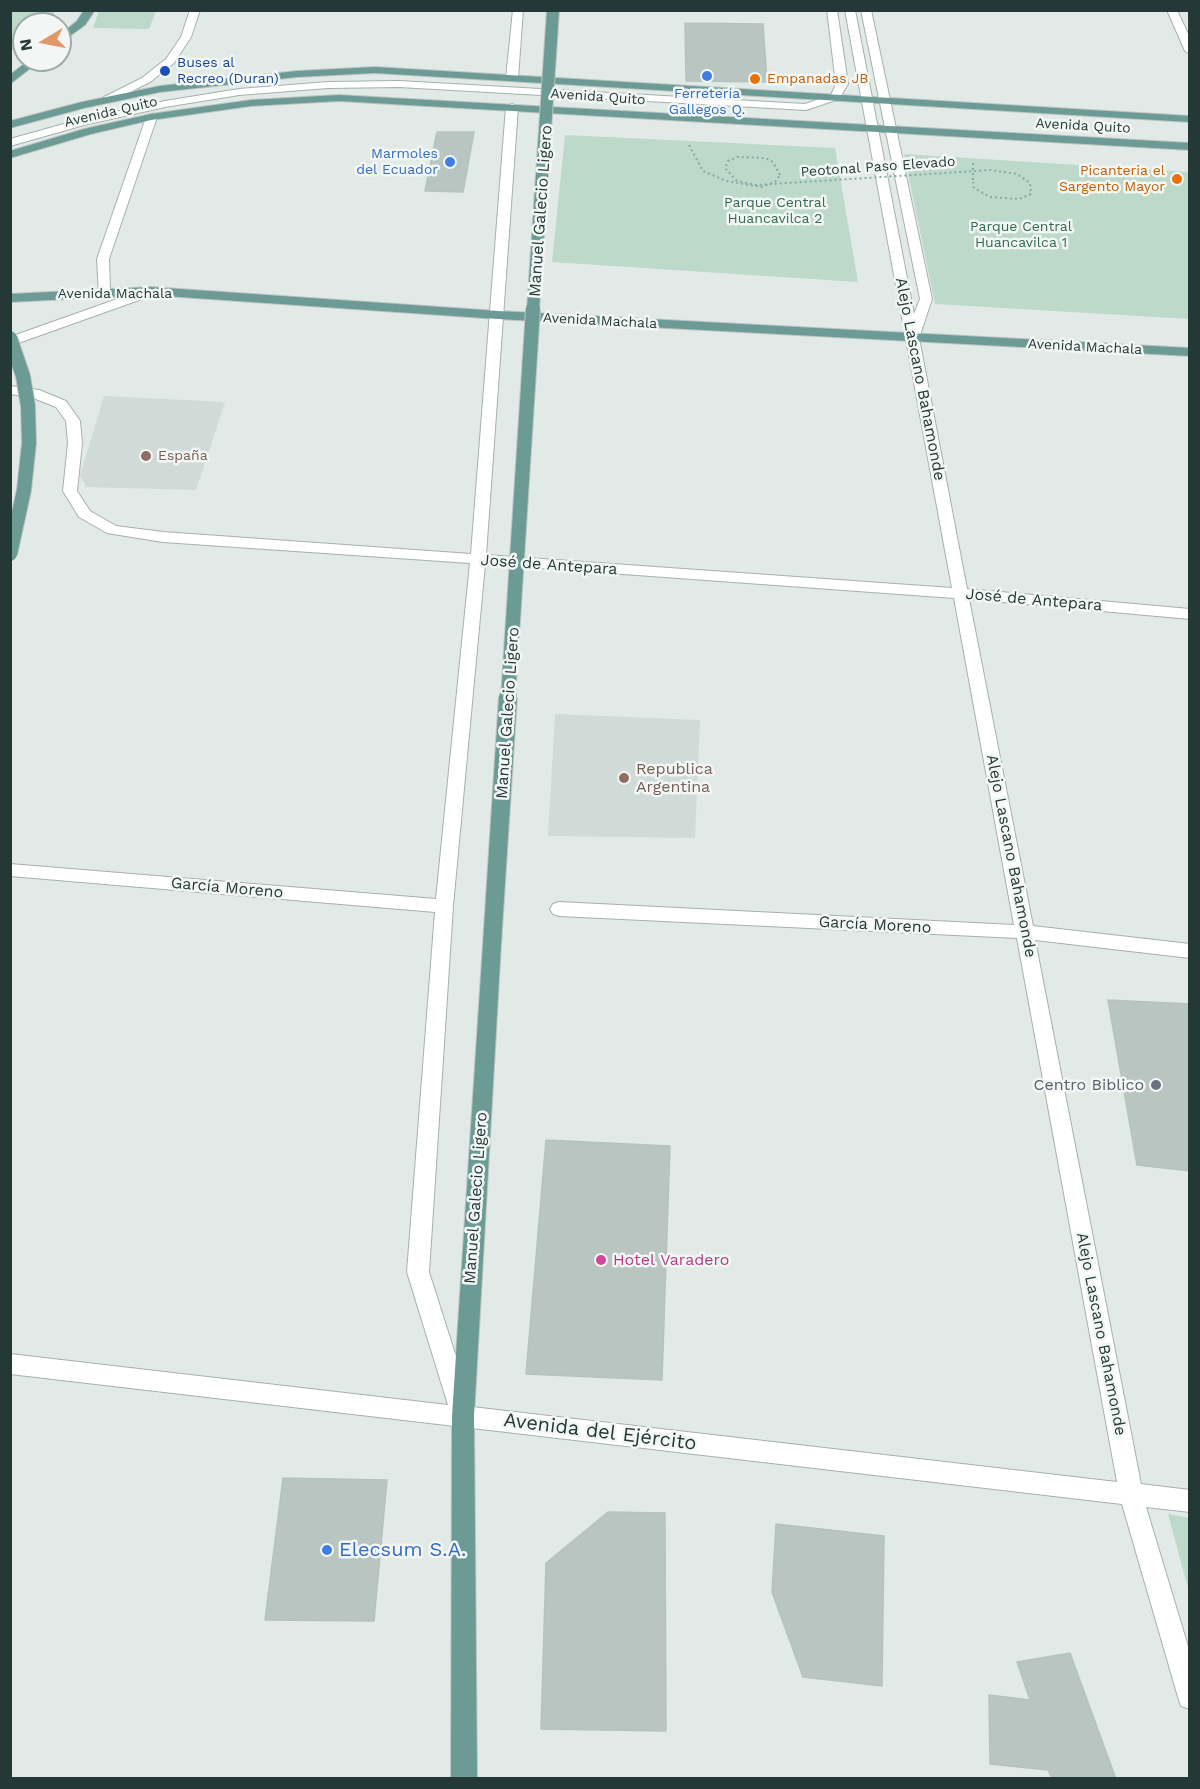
<!DOCTYPE html>
<meta charset="utf-8">
<style>
body{margin:0}
#map{position:relative;width:1200px;height:1789px;overflow:hidden;background:#e2eae8;font-family:"Work Sans",sans-serif}
canvas{display:block}
.frame{position:absolute;inset:0;border:12px solid #243937;pointer-events:none}
.north{position:absolute;left:12px;top:12px;width:60px;height:60px;box-sizing:border-box;background:#f2f7f5;border:2px solid #a0aba9;border-radius:50%;rotate:260deg;font-size:16px;font-weight:700;line-height:24px;text-align:center;color:#243937}
.north::after{content:'';display:block;margin:auto;width:21px;height:27px;background:#e19769;clip-path:polygon(50% 0,100% 100%,50% 72%,0 100%)}
</style>
<div id="map">
<canvas width="1200" height="1789"></canvas>
<div class="frame"></div>
<div class="north">N</div>
</div>
<script>
const c = document.querySelector('canvas').getContext('2d');
c.lineJoin = 'round';
function paint(path, color) { c.fillStyle = color; c.fill(path, 'evenodd'); }
const shape = rows => new Path2D(rows.map(r => 'M' + r).join(''));
function trace(path, color, width, dash) { c.strokeStyle = color; c.lineWidth = width; c.lineCap = dash ? 'butt' : 'round'; c.setLineDash(dash || []); c.stroke(path); }
function write(font, color, halo, rows, align = 'center') {
  c.font = font + ' "Work Sans",sans-serif'; c.lineWidth = 5; c.setLineDash([]); c.textBaseline = 'middle'; c.strokeStyle = halo; c.fillStyle = color; for (const [text, x, y, turn = 0] of rows) {
    c.save(); c.translate(x, y); c.rotate((+turn || 0) * Math.PI / 180); c.textAlign = isNaN(turn) ? turn : align; if (halo) c.strokeText(text, 0, 0); c.fillText(text, 0, 0); c.restore();
  }
}
const built = shape([
 [104,396,225,402,196,490,86,487,80,475],
 [555,714,700,720,695,838,548,836]
]);
const green = shape([
 [11,10,55,10,55,11,52,17,43,24,24,24,24,40,11,51],
 [99,11,99,10,156,11,149,29,93,28],
 [565,135,835,148,858,282,552,262],
 [904,154,1189,172,1189,319,935,304],
 [1168,1514,1189,1518,1189,1592]
]);
const building = shape([
 [685,23,763,24,767,82,686,81,685,23],
 [437,132,474,132,463,192,425,191,437,132],
 [1108,1000,1190,1004,1190,1171,1137,1165,1108,1000],
 [546,1140,670,1146,662,1380,526,1374,546,1140],
 [283,1478,387,1480,374,1621,265,1620,283,1478],
 [608,1512,665,1513,666,1731,541,1729,546,1563,608,1512],
 [776,1524,884,1536,882,1686,803,1677,772,1592,776,1524],
 [1070,1653,1116,1779,1052,1779,1048,1770,990,1764,989,1695,1030,1700,1017,1662,1070,1653]
]);
const path = shape([
 [689,145,703,171,726,181,761,187,775,182,780,175],
 [973,163,973,182]
]);
const minor = shape([
 [190,10,200,10,191,37,174,63,150,82,112,101,104,101,104,97,142,78,166,59,181,37,190,10],
 [513,10,523,10,518,78,512,81,506,78,513,10],
 [827,10,837,10,848,84,839,99,806,110,399,87,328,88,239,95,165,107,84,125,10,146,10,139,78,120,165,101,239,89,328,82,399,81,805,104,831,95,836,84,827,10],
 [845,10,855,10,914,314,920,299,861,10,871,10,932,299,919,338,967,589,1190,609,1190,619,969,599,1033,926,1190,944,1190,958,1035,940,1141,1484,1190,1490,1190,1512,1146,1507,1190,1653,1190,1709,1181,1706,1178,1697,1122,1504,10,1374,10,1354,448,1405,407,1272,435,912,10,876,10,864,436,899,470,563,163,542,107,533,79,517,63,491,68,443,66,421,56,407,31,397,10,394,10,386,39,390,66,401,80,421,82,443,77,491,90,511,116,526,163,532,471,554,506,107,512,104,518,107,486,555,952,588,845,10],
 [485,564,954,598,1014,925,559,902,553,904,550,909,553,914,559,916,1017,938,1117,1482,472,1407,429,1272,453,906,485,564],
 [1167,10,1177,10,1190,38,1190,54,1185,51,1167,10],
 [147,115,157,117,109,259,110,292,104,296,99,295,97,259,147,115],
 [151,287,156,288,156,294,10,346,10,337,151,287]
]);
const major = shape([
 [84,10,95,10,85,25,60,43,60,35,77,21,84,10],
 [29,60,41,60,10,84,10,75,29,60],
 [375,67,1190,116,1190,122,375,73,297,77,160,92,84,108,10,128,10,121,82,102,160,86,297,71,375,67],
 [339,95,1190,143,1190,150,339,101,251,106,151,120,91,134,10,158,10,151,84,129,151,114,251,100,339,95],
 [151,287,498,311,1190,348,1190,356,498,319,151,295,10,302,10,294,151,287],
 [492,937,499,939,501,944,474,1416,477,1778,451,1778,452,1416,483,944,485,939,492,937]
]);
const pathBridge = shape([
 [780,175,773,162,765,158,737,157,728,161,725,168,737,181,756,185,991,170,1017,174,1030,183,1031,194,1019,199,990,197,974,188,973,182]
]);
const majorBridgeFar2 = shape([
 [533,310,553,10]
]);
const majorBridgeFar1 = shape([
 [10,338,23,376,28,406,29,443,24,490,10,554],
 [508,698,533,309]
]);
const majorBridge = shape([
 [492,944,508,697]
]);
const markers = [
 [165,71,6,"#1a4fb4"],
 [707,76,6,"#3f7fe0"],
 [755,79,6,"#e8710a"],
 [450,162,6,"#3f7fe0"],
 [1177,179,6,"#e8710a"],
 [146,456,6,"#8d6e63"],
 [624,778,6,"#8d6e63"],
 [1156,1085,6,"#6b7280"],
 [601,1260,6,"#d1479c"],
 [327,1550,6,"#3f7fe0"]
];
const farTransitnames = [
 ["Buses al",177,63],
 ["Recreo (Duran)",177,79]
];
const farFoodnames = [
 ["Empanadas JB",767,79],
 ["Picanteria el",1165,171,"right"],
 ["Sargento Mayor",1165,187,"right"]
];
const farShopnames = [
 ["Ferretería",707,94],
 ["Gallegos Q.",707,110],
 ["Marmoles",438,154,"right"],
 ["del Ecuador",438,170,"right"]
];
const farStreetnames = [
 ["Avenida Quito",598,97,4],
 ["Avenida Quito",111,112,-13],
 ["Avenida Quito",1083,126,3],
 ["Peotonal Paso Elevado",878,167,-4],
 ["Avenida Machala",115,294],
 ["Avenida Machala",600,321,3],
 ["Avenida Machala",1085,347,3]
];
const farParknames = [
 ["Parque Central",775,203],
 ["Huancavilca 2",775,219],
 ["Parque Central",1021,227],
 ["Huancavilca 1",1021,243]
];
const farEducationnames = [
 ["España",158,456]
];
const streetNames = [
 ["Manuel Galecio Ligero",541,211,-86],
 ["Alejo Lascano Bahamonde",920,379,79],
 ["José de Antepara",549,565,4],
 ["José de Antepara",1034,600,5],
 ["Manuel Galecio Ligero",508,713,-86],
 ["Alejo Lascano Bahamonde",1011,856,79],
 ["García Moreno",227,888,5],
 ["García Moreno",875,925,3],
 ["Manuel Galecio Ligero",476,1198,-86],
 ["Alejo Lascano Bahamonde",1101,1334,79]
];
const educationNames = [
 ["Republica",636,769],
 ["Argentina",636,787]
];
const worshipNames = [
 ["Centro Biblico",1144,1085]
];
const hotelNames = [
 ["Hotel Varadero",613,1260]
];
const nearStreetnames = [
 ["Avenida del Ejército",600,1432,7]
];
const nearShopnames = [
 ["Elecsum S.A.",339,1550]
];
paint(built, '#d0dad7');
paint(green, '#bdd9c9');
paint(building, '#b8c5c1');
trace(building, '#b5c3bf', 1.5);
trace(minor, '#a5b1af', 2);
trace(major, '#bdc4c3', 2);
trace(path, '#86aaa4', 2, [2, 3]);
paint(minor, '#fff');
paint(major, '#6c9b95');
trace(majorBridgeFar2, '#bdc4c3', 14, []);
trace(majorBridgeFar1, '#bdc4c3', 16, []);
trace(majorBridge, '#bdc4c3', 20, []);
trace(pathBridge, '#86aaa4', 2, [2, 3]);
trace(majorBridgeFar2, '#6c9b95', 12);
trace(majorBridgeFar1, '#6c9b95', 14);
trace(majorBridge, '#6c9b95', 18);
for (const [x, y, r, color] of markers) { const dot = new Path2D(); dot.arc(x, y, r, 0, 2 * Math.PI); c.fillStyle = color; c.fill(dot); trace(dot, '#f2f7f5', 2); }
write('14px', '#164399', '#f2f7f5', farTransitnames, 'left');
write('14px', '#c56008', '#f2f7f5', farFoodnames, 'left');
write('14px', '#366cbe', '#f2f7f5', farShopnames);
write('14px', '#243937', '#f2f7f5', farStreetnames);
write('14px', '#336b51', '#f2f7f5', farParknames);
write('14px', '#785e54', '#f2f7f5', farEducationnames, 'left');
write('16px', '#243937', '#f2f7f5', streetNames);
write('16px', '#785e54', '#f2f7f5', educationNames, 'left');
write('16px', '#5b616d', '#f2f7f5', worshipNames, 'right');
write('16px', '#b23c85', '#f2f7f5', hotelNames, 'left');
write('20px', '#243937', '#f2f7f5', nearStreetnames);
write('20px', '#366cbe', '#f2f7f5', nearShopnames, 'left');
</script>
